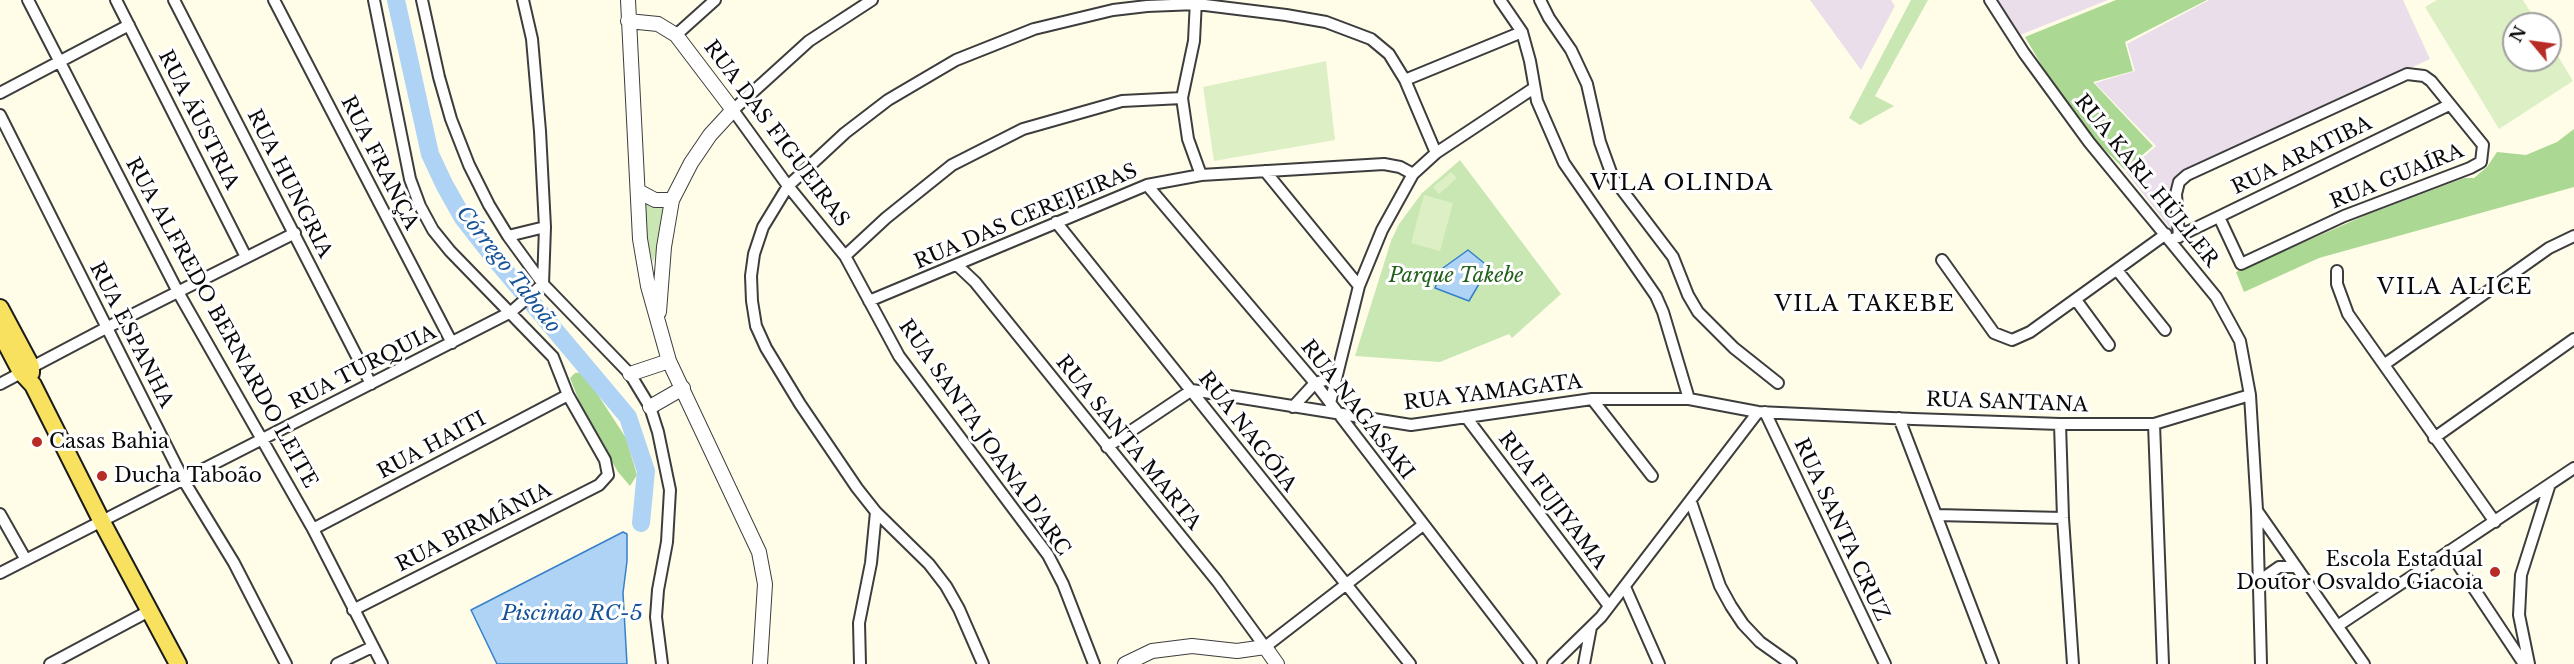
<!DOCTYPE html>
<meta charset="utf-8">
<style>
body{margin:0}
#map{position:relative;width:2574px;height:664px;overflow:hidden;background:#fffde8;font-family:"Libre Baskerville",serif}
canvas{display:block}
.north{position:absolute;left:2502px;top:12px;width:60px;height:60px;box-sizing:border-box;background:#fff;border:2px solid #9d9d9d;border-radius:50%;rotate:299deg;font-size:16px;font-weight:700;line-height:24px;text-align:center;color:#0a0a0a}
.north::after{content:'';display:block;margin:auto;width:21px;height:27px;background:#b72d25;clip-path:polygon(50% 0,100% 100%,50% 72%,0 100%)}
</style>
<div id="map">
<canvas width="2574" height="664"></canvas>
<div class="north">N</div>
</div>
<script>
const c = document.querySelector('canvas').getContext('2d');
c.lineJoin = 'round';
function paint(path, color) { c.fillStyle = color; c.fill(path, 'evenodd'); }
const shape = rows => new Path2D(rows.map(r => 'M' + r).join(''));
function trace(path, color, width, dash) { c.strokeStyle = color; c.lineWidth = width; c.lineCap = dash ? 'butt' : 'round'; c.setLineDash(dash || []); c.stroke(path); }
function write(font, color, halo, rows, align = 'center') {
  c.font = font + ' "Libre Baskerville",serif'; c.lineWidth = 6; c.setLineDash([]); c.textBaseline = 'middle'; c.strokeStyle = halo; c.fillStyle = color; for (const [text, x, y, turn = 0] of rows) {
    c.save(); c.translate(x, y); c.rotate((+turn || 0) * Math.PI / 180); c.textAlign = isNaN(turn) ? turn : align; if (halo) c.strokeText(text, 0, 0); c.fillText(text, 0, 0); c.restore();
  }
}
const industrial = shape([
 [1810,0,1891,0,1895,6,1861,70],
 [1997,0,2108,0,2020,35],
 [2209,0,2403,0,2430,59,2174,178,2173,232,2126,172,2156,146,2095,83,2135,71,2127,44]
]);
const green = shape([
 [1911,0,1928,0,1875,96,1894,106,1860,125,1849,118],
 [1460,160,1561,294,1512,338,1509,334,1440,362,1355,356,1391,241,1399,224,1422,193],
 [643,197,661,207,669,204,653,263,646,238]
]);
const forest = shape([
 [2116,0,2207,0,2125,42,2133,71,2093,82,2153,146,2125,170,2095,140,2058,93,2025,37],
 [2574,129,2574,187,2319,258,2244,292,2236,272,2366,215,2464,178,2474,178,2487,167,2497,152,2526,155,2557,142],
 [583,372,626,438,637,475,630,486,618,472,583,411,570,378,575,373]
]);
const pitch = shape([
 [2437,0,2523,0,2538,24,2514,24,2514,60,2550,60,2550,43,2573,81,2499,129,2425,7],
 [1326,61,1335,140,1214,161,1203,87],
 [1451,172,1457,178,1439,194,1433,187],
 [1424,195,1453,203,1440,251,1411,243]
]);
const water = shape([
 [1468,250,1489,267,1469,301,1435,288,1443,268,1468,250],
 [623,532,627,534,627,561,623,593,627,664,497,664,471,610,623,532]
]);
const river = shape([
 [396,0,430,154,444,184,463,218,495,259,628,417,646,471,641,523]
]);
const minor = shape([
 [28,0,178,292,313,529,382,664],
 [116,0,246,257],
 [174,0,371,384],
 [274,0,452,343],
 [422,0,439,77,451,119,469,165,489,205,508,236,543,284,630,374,650,407,658,432,670,490,667,542,658,590,656,617,662,664],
 [872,0,809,41,733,110,788,186,845,256,899,356,1048,555,1063,584,1094,664],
 [1196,0,1194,41,1182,98,1188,139,1201,175],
 [1500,0,1522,32,1530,61,1537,101,1564,163,1656,296,1663,312,1689,399],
 [1540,0,1549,18,1571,50,1587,84,1600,142,1613,178,1673,257,1688,295,1698,312,1734,348,1778,383],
 [1990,0,2024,53,2089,142,2216,297,2240,341,2250,395,2257,510,2261,664],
 [676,35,715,0],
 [1405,80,1522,32],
 [0,93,129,25],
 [0,115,184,481,234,563,286,664],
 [1265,171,1359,286],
 [1147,185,1315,383,1531,664],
 [1056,222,1410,664],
 [508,236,545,227],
 [2179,237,2176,194,2179,182,2187,175,2407,74,2424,76,2431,81,2483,145,2481,162,2470,168,2344,216,2241,264,2219,217],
 [2173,239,2449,105],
 [845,256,886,218,952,165,1023,129,1122,101,1182,98],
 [1942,260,1994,333,2012,340,2030,332,2166,234],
 [958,266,975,282,1217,581,1265,647,1423,525],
 [2117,270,2165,330],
 [2337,271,2337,284,2348,314,2495,522],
 [2076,300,2109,345],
 [869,301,1147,185,1201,175,1384,164,1400,167,1413,174],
 [2385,364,2549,248,2574,236],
 [0,384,106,328,295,233],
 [1592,399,1652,476],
 [1330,403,1359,286,1382,230,1413,174,1436,153,1534,88],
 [1293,407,1315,383,1336,377],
 [1765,412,1885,664],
 [1466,417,1609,606],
 [1899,418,1993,664],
 [2060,424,2063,518,2073,664],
 [2154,424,2163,664],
 [2434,438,2574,339],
 [1107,447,1192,390,1411,425,1592,399,1689,399,1758,412,1913,419,2060,424,2154,424,2250,395],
 [1691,502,1720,586,1731,606,1743,624,1760,642,1791,664],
 [2258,512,2364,664],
 [0,514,26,560],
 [1936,515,2063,518],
 [313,529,568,395],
 [2449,551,2524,664],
 [0,573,511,312,543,284,545,227,540,131,532,39,523,0],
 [2259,581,2279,567,2295,567],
 [1625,587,1659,664],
 [353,610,599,485,608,475,605,460,568,395,553,357,450,251,433,230,420,206,410,179,374,0],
 [2339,625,2574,468],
 [50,664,149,611],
 [337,664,372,647],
 [860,664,859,623,871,563,876,512],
 [983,664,959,609,946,586,929,564,876,512,857,488,800,404,766,348,756,326,752,301,751,276,754,254,763,227,788,186,845,133,888,100,956,60,1034,29,1113,10,1147,6,1197,4,1286,15,1326,22,1371,39,1389,54,1405,80,1436,153],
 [1553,664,1601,617,1758,412],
 [1584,664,1591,627],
 [2529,664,2519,615,2521,575,2549,487]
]);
const tertiary = shape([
 [628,0,640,239,648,286,669,361,759,552,765,584,760,664],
 [628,21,658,24,676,35,733,110,710,135,691,163,672,200,664,247,659,312],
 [638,191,655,200,672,200],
 [630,374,669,361],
 [650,407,683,388],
 [1125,664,1152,651,1192,646,1237,651,1265,647,1277,664]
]);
const primary = shape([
 [0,308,31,366,31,373],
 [0,332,21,372,33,385,102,522,178,664]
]);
const markers = [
 [37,442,6,"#b72d25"],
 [102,476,6,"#b72d25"],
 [2495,572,6,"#b72d25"]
];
const streetNames = [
 ["RUA ÁUSTRIA",198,120,63],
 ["RUA DAS FIGUEIRAS",776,134,53],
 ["RUA ARATIBA",2302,156,-26],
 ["RUA FRANÇA",379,163,63],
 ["RUA GUAÍRA",2397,177,-22],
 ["RUA KARL HÜLLER",2146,181,51],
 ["RUA HUNGRIA",289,184,63],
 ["RUA DAS CEREJEIRAS",1026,217,-23],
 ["RUA ALFREDO BERNARDO LEITE",221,323,61],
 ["RUA ESPANHA",131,335,63],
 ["RUA TURQUIA",363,368,-27],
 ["RUA YAMAGATA",1493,393,-7],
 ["RUA SANTANA",2007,403,2],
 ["RUA NAGASAKI",1357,410,52],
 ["RUA NAGÓIA",1247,432,52],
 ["RUA SANTA JOANA D'ARC",984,438,55],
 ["RUA SANTA MARTA",1128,443,51],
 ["RUA HAITI",432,446,-28],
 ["RUA FUJIYAMA",1552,501,53],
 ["RUA BIRMÂNIA",474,528,-27],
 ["RUA SANTA CRUZ",1841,530,65]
];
const parkNames = [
 ["Parque Takebe",1456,276]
];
const poiNames = [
 ["Casas Bahia",49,442],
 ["Ducha Taboão",114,476],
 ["Escola Estadual",2483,560,"right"],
 ["Doutor Osvaldo Giacoia",2483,583,"right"]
];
const waterNames = [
 ["Córrego Taboão",508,270,52],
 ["Piscinão RC-5",572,614]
];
const quarterNames = [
 ["VILA OLINDA",1682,184],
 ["VILA ALICE",2455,288],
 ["VILA TAKEBE",1865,305]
];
paint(industrial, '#eadeea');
paint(green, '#c9e7b3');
paint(forest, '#abd893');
paint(pitch, '#dcefc5');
paint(water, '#aed3f5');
trace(water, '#3680cb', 1.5);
trace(river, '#aed3f5', 18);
trace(minor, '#3d3d3d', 14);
trace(tertiary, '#3d3d3d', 16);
trace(primary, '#1b1b1b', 20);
trace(minor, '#fff', 10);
trace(tertiary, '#fff', 14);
trace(primary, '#f7e15f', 16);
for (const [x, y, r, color] of markers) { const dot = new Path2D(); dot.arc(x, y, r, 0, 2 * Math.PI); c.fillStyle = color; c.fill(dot); trace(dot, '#fff', 2); }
write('20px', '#0a0a0a', '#fff', streetNames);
write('italic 20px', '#24601d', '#fff', parkNames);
write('20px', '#0a0a0a', '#fff', poiNames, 'left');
write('italic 21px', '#175399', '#fff', waterNames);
c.letterSpacing = '1.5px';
write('22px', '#0a0a0a', '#fff', quarterNames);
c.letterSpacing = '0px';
</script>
